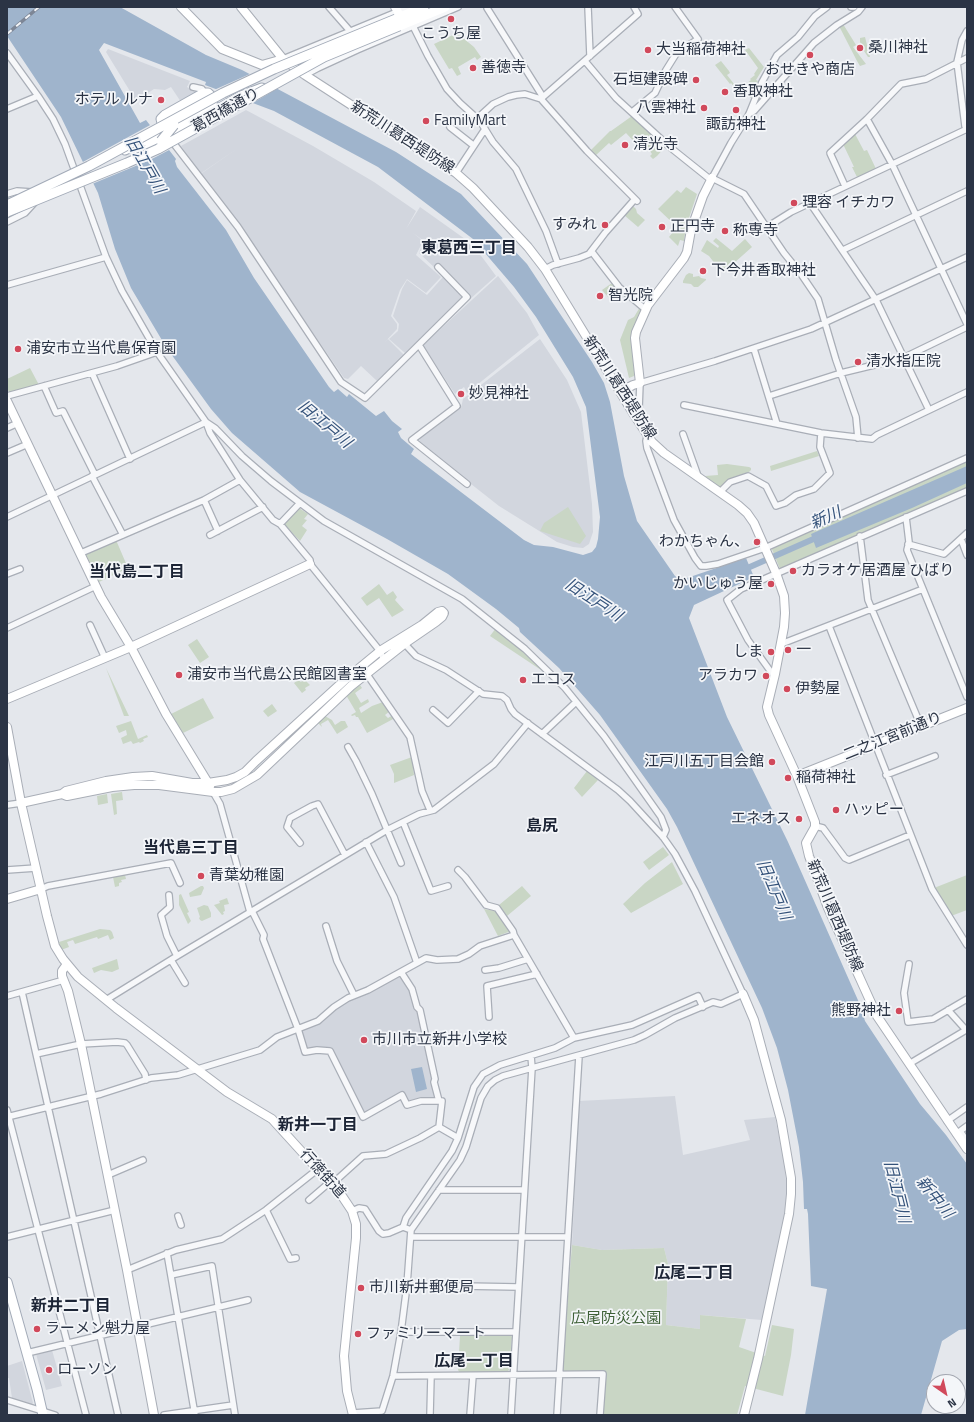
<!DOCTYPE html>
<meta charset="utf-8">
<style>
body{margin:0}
#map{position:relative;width:974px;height:1422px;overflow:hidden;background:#e4e7ec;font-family:"Titillium Web",sans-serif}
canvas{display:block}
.frame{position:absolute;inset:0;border:8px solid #2b3445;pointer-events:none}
.north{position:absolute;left:926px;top:1374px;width:40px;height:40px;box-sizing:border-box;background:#f4f6f9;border:1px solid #a4a8b1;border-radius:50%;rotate:146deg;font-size:11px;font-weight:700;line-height:16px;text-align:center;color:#2b3445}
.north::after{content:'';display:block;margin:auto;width:14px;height:18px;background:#d1495b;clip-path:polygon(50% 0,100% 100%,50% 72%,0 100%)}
</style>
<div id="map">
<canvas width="974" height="1422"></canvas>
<div class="frame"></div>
<div class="north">N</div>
</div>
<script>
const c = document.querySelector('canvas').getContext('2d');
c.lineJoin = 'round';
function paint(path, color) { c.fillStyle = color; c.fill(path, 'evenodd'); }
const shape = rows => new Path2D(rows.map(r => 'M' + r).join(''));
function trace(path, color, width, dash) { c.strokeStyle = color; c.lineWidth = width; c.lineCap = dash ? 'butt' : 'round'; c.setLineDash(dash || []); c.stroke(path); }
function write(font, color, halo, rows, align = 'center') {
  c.font = font + ' "Titillium Web","Noto Sans JP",sans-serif'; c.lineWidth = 3.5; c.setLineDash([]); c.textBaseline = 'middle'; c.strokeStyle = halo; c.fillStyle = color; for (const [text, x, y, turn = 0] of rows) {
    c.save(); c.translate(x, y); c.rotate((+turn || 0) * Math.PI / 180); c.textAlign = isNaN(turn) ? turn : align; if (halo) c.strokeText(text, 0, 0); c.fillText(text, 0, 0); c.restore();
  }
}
const built = shape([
 [108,49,190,81,187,87,198,93,181,102,171,87,165,90,154,89,136,101,106,52],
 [246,110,313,146,374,182,416,211,406,229,420,207,465,239,482,257,496,276,469,300,419,253,424,241,413,233,423,241,416,255,441,277,426,293,407,279,400,290,391,316,397,324,397,329,385,342,388,339,404,355,377,381,361,366,348,379,344,378,267,266,241,225,202,175,202,173,238,148,200,174,181,146],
 [498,276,527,313,539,335,467,393,464,387,455,394,423,345],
 [443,277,464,297,405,353,389,339,398,331,399,324,393,316,402,289,407,280,427,295],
 [540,339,567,380,581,412,592,504,593,532,589,544,583,548,573,547,557,542,499,506,419,443,420,437,461,408,463,399],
 [399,976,402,976,410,990,418,1011,433,1079,431,1082,435,1097,433,1099,408,1101,403,1092,384,1103,365,1112,363,1111,331,1047,308,1049,306,1047,302,1032,304,1030,323,1022,341,1005],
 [675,1096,683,1155,750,1140,744,1120,775,1117,785,1165,787,1196,783,1224,762,1320,700,1315,700,1329,666,1325,668,1264,664,1248,602,1250,572,1245,579,1101],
 [52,1350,62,1386,46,1390,36,1354],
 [22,1361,33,1403,31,1405,12,1398,9,1378,7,1378,7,1366]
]);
const green = shape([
 [843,24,856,45,853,47,866,64,860,66,857,61,839,26],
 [457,33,474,47,481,57,477,60,475,57,458,67,461,74,457,76,452,68,449,69,434,44],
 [865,37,870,57,868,57,864,51,865,50,860,42,860,38],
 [749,48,764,67,756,80,758,81,751,98,740,89,751,80,750,79,755,75,754,74,758,68,745,50],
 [721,61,729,71,730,73,727,75,738,89,737,90,731,83,730,84,715,65],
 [632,116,666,146,657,156,653,159,650,156,652,154,645,144,640,148,626,133,611,145,609,143,595,156,590,151,610,131,611,131],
 [855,134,864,151,867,150,877,171,851,183,850,181,859,176,857,177,852,167,854,167,843,144],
 [686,187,697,194,686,227,684,241,680,240,678,246,669,237,677,227,658,209,677,190,681,193],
 [632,205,636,209,637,213,645,220,638,227,624,215],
 [716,238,732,251,745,239,752,247,724,272,719,269,709,256,701,251,707,240,718,248,719,246,713,241],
 [689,273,693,274,693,277,699,276,701,278,706,279,706,280,698,287,694,287,691,284,683,283,683,281,686,275],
 [612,283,617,290,608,297,602,290],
 [640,307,643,310,632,331,631,342,636,372,634,376,629,378,620,340,628,320,634,317],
 [30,368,39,385,9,392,7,388,7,379],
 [817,451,819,456,771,471,770,466],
 [967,460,967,490,780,569,771,547],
 [727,464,749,467,751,468,751,470,749,472,729,479,721,487,719,487,705,476,718,475,717,465],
 [568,507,586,536,580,544,540,531,544,523],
 [299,508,308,514,304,519,307,520,302,526,307,530,300,541,284,524],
 [116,540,128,568,99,582,85,553],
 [379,584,387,595,393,591,397,597,395,600,404,610,392,617,379,598,367,606,361,598],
 [496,628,514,643,544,672,490,636],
 [197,639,209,657,200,663,188,645],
 [106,668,129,716,124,716],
 [304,679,310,685,305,688,306,690,302,693,294,683,298,680,301,682],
 [360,685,362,688,355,693,361,703,368,699,369,702,359,708,361,713,372,706,383,702,390,711,385,715,388,718,393,715,395,718,367,733,358,717,356,717,355,715,352,716,351,715,356,712,346,695],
 [203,698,214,718,183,733,171,714],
 [272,704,277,711,268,717,263,711],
 [325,716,332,720,335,725,341,721,345,721,348,727,337,734,328,720,321,724,322,727,318,723],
 [131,721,138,739,147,735,148,737,143,739,144,741,140,743,139,742,133,744,131,741,123,744,121,738,127,735,126,730,119,733,116,726],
 [412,757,414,775,394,783,394,774,390,765],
 [587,771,598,780,582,797,574,788],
 [122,792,123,800,116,801,117,814,114,815,111,794],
 [107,794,108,803,98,805,97,796],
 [663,847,669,855,649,870,643,862],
 [672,862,683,884,631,913,623,904,645,883],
 [125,875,126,879,121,880,122,882,119,883,119,886,115,887,113,877],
 [967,875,967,910,951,916,934,888],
 [201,886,203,886,204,888,201,895,190,897,189,893],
 [522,886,531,896,507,916,499,905],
 [181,894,189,912,187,913,191,921,188,924,179,905,179,895],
 [227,898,229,904,224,905,225,911,223,912,224,914,222,915,214,905,220,903,219,901],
 [204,905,208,906,211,913,211,917,202,921,200,920,199,918,200,917,197,908],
 [484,909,496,911,511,931,498,936],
 [100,929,110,930,112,932,114,938,110,940,108,935,98,939,97,937,75,944,73,940,67,942,69,947,61,950,59,942],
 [117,959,119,969,112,972,101,970,94,973,92,968],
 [572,1245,602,1250,664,1248,668,1264,666,1325,700,1329,700,1315,746,1319,739,1347,765,1356,772,1325,794,1329,791,1355,783,1396,745,1386,737,1415,603,1415,605,1371,565,1372,562,1369],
 [463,1334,510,1334,512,1337,509,1370,507,1372,460,1373,458,1370,460,1336]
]);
const water = shape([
 [7,7,120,7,206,55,242,70,396,152,461,194,527,264,592,362,604,383,610,402,624,476,637,521,675,576,681,580,746,558,754,577,694,605,689,618,727,717,788,842,861,1007,865,1021,920,1104,946,1135,967,1164,967,1329,959,1330,942,1341,921,1415,805,1415,827,1289,811,1286,808,1214,807,1209,804,1209,803,1182,799,1147,788,1090,777,1048,762,1008,677,827,667,809,600,715,559,668,520,632,519,628,496,609,448,574,387,539,300,492,232,433,211,409,166,347,131,288,115,249,98,193,61,117,7,36],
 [104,43,206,82,205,85,274,111,378,167,473,239,514,287,536,317,573,377,586,407,600,517,598,539,596,547,592,552,583,555,553,547,534,545,524,540,411,454,414,449,401,438,398,432,402,429,392,421,384,411,376,416,349,394,347,397,338,389,334,392,329,387,254,278,226,230,177,167,175,161,176,159,146,120,140,123,99,50],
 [967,466,967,483,912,508,816,548,811,534],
 [422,1067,427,1089,416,1092,411,1069]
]);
const pier = shape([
 [252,73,280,87,251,104,214,90],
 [152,124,171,149,150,160,92,184,81,163]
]);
const canal = shape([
 [743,570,818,537]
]);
const street = shape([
 [329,7,350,31],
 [488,7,487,8,543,97],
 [588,7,590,56],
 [827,7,815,16,798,37,777,55,762,82,749,114,731,143,712,178,744,194,784,253,801,274,818,299,836,360,856,417,858,438],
 [851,7,854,7],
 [413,26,428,56,447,89,460,103,480,121,493,142,516,169,546,231,558,264],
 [967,31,962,40,957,62,965,126,967,130],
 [7,53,38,96,53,119,65,144,106,257,122,291,157,352,206,422,215,428,242,456,271,481,324,521,462,599,525,649,565,688,604,736,661,817,666,830,663,837],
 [283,59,409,7],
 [585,61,616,98,671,148,711,180],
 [305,75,318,68,357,50,458,7],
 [193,87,202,89,204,93],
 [541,99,587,151,637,201],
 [7,109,38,96],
 [632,112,655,93,666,70,676,54,698,39,675,7],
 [749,114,754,111,814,43,837,25,858,12,862,7],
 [867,119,892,164,967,324],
 [480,121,482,114,493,104,508,97,516,95,525,94,541,99,543,97,638,14,634,7],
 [450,127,473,145],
 [171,140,238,227,341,382,365,398,467,297,438,267],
 [456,173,485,129],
 [845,186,830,153,867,119,901,84,926,79,967,58],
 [7,194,17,191,32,192],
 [810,203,876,300,929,410],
 [7,222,25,213,35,202],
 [767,227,791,212,967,129],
 [843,250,967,191],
 [592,252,619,287,645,309],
 [545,269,553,265,579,258,589,254,605,233,635,199],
 [7,285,106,257],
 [419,345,457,406,412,440,467,484],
 [754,349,777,424],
 [92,373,130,459],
 [44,386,56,413,63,411,95,475],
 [7,396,117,366,157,352],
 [769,396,841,373,903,358,967,327],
 [684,405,821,433,872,439,877,435,967,392],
 [633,413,639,409,640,383,715,361,811,329,967,257],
 [7,428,18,423],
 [683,434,698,476],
 [647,436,646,441,647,448,674,520,695,558,701,566,706,566,718,564,765,548,967,458],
 [7,453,28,444],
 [92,476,123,535],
 [720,492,730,482,748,476,766,486,776,506,785,503,796,495,814,489,830,473,820,447,821,433],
 [204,500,218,531],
 [7,517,206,422,210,433,240,480,273,520,280,524,310,560,310,564,380,651,384,660],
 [906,517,909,542,907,550,967,697],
 [280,524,300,503],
 [210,535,263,507],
 [860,536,868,600,921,726],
 [961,539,967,555],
 [908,544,944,554,967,533],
 [81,553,204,500,240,480],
 [7,574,20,569],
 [90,625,105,658],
 [829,626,932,889,967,945],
 [7,628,96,586],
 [403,642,416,656,446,670,483,694,502,696,507,700,511,709,515,714,618,790,630,801,663,837,675,854,695,891,743,994,721,1004,713,1002,675,1018,645,1035,634,1040,532,1068,511,1415],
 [781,644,923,589],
 [366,673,410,737,422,791,430,810],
 [775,674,771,672,748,640,727,600,741,589,967,491],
 [433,710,448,723,479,691],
 [542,734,576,702],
 [348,747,356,761,372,794,401,863],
 [886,775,935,756],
 [213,792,220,804,250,912],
 [7,805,21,803],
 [403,822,431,891,448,886],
 [815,826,823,828,845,858,849,860,910,835],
 [366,842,394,897,417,963],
 [300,843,287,827,290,818,312,806,318,804,345,855],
 [7,870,36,868],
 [458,870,465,877,486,905,497,908,513,931,514,935],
 [41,889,48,886,171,863,180,883],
 [169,895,170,907,161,915,167,936,177,956],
 [252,911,264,935,263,939,298,1029,305,1052,317,1050,330,1051,363,1117,402,1095,407,1105,421,1101,442,1101,439,1127],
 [326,926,337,961,354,995],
 [171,960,185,983],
 [909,964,904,993,908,1022,933,1019,967,999],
 [485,970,499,968,528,959],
 [401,972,412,989,417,1007,420,1010,435,1079,434,1082,439,1101],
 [22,992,118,1415],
 [7,996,64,980],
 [106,1000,177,956,387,830,419,814,434,810,494,764,528,723],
 [489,1017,487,986,537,974],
 [36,1054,81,1044,117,1042,125,1043,127,1045,145,1074,146,1080],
 [909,1064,966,1030,948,1010],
 [7,1110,86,1415],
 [7,1117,101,1094,151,1078,178,1075,260,1050,277,1037,318,1021,334,1007,348,998,368,990,426,958,437,960,458,959,469,954,480,946,514,935,574,1038,632,1025,698,996,703,1007],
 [947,1121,967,1107],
 [960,1131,967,1141],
 [956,1134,967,1126],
 [108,1175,143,1160],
 [332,1184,363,1156,386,1154,420,1138,439,1127,458,1138],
 [439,1190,524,1190],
 [309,1200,330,1182],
 [266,1210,290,1259,296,1258],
 [352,1211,359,1208,365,1209,379,1231,383,1234,389,1233,403,1227,411,1230,407,1285,401,1332,393,1376,382,1411,353,1413],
 [178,1216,181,1225],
 [403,1227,406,1218,452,1151,458,1138,474,1087,483,1074,500,1065,555,1048,574,1038],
 [411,1230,460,1160,466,1147,481,1098,488,1086,495,1080,503,1076,532,1068,531,1056],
 [7,1237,115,1210],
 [411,1237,568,1237],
 [167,1253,195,1415],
 [127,1270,176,1250,222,1239,266,1210,318,1169],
 [171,1275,212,1266,235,1415],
 [407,1285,518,1287],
 [401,1332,516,1332],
 [27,1353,248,1300],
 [393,1376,603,1374,600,1415],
 [7,1400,55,1415],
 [164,1415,233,1405],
 [430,1415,431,1376],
 [470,1415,473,1376],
 [557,1415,579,1056]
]);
const secondary = shape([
 [181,7,222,49,262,65,283,59],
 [241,7,283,59,305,75,456,173,473,188,528,247,545,269,633,413,652,442,664,453,738,505,747,513,754,523,776,573,784,596,785,613,784,627,775,674,767,707,769,715,797,776,815,822,815,827,806,843,809,856,828,908,877,1016,967,1149],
 [395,7,398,12],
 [620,392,633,385,640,383,635,338,636,332,648,305,684,258,687,252,691,230,703,196,712,178],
 [7,401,101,597,131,647,166,714,210,786],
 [7,699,131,647,310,564],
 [7,727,21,803,47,916,55,946,63,959,78,977,116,1008,227,1092,272,1119,342,1196,352,1211,356,1224,356,1238,344,1356,347,1391,353,1415],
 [797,776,967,708],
 [21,803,62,794,67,796,112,787,134,785,159,785,213,792,221,792,233,789,257,775,351,686,404,644,436,622,442,617,444,613,442,611,438,612,422,625,380,651,346,679,256,761,245,772,236,777,227,780,208,783,192,783,152,776,133,777,106,781,66,791,62,794],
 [7,899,41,889],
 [67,964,62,971,62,976,68,991,81,1044,127,1270,154,1415],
 [743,994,754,1020,781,1120,791,1178,791,1194,789,1214,758,1359,744,1415]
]);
const primary = shape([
 [396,19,424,7],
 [399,26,445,7],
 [174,125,212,104,213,100,211,96,208,93,204,93,165,115,161,119,162,123,168,137,241,96,262,88],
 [125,150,157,135],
 [137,156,161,141],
 [7,1282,37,1389,43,1415]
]);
const rail = shape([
 [7,34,39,7]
]);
const primaryBridge = shape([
 [161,141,174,125],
 [7,205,89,166,223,93,274,69,396,19],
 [7,212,127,163,158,149,324,57,399,26]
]);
const markers = [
 [451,19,4,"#d1495b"],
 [860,48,4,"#d1495b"],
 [648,50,4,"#d1495b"],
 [810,55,4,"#d1495b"],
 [473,68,4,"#d1495b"],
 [696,80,4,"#d1495b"],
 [725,92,4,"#d1495b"],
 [161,100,4,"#d1495b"],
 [704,108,4,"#d1495b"],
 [736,110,4,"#d1495b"],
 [426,121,4,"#d1495b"],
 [625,145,4,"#d1495b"],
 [794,203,4,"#d1495b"],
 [605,225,4,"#d1495b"],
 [662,227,4,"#d1495b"],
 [725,231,4,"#d1495b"],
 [703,271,4,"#d1495b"],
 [600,296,4,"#d1495b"],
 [18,349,4,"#d1495b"],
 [858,362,4,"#d1495b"],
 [461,394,4,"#d1495b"],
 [757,542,4,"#d1495b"],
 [793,571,4,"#d1495b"],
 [771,584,4,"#d1495b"],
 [788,650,4,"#d1495b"],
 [771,652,4,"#d1495b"],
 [179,675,4,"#d1495b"],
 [766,676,4,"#d1495b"],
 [523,680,4,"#d1495b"],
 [787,689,4,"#d1495b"],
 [772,762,4,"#d1495b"],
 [788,778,4,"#d1495b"],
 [836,810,4,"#d1495b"],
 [799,819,4,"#d1495b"],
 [201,876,4,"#d1495b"],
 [899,1011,4,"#d1495b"],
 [364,1040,4,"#d1495b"],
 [361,1288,4,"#d1495b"],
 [37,1329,4,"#d1495b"],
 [358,1334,4,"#d1495b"],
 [49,1370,4,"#d1495b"]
];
const poiNames = [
 ["こうち屋",451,34,"center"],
 ["桑川神社",868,48],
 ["大当稲荷神社",656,50],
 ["善徳寺",481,68],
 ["おせきや商店",810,70,"center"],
 ["石垣建設碑",688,80,"right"],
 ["香取神社",733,92],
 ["ホテル ルナ",153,100,"right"],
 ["八雲神社",696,108,"right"],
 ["FamilyMart",434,121],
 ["諏訪神社",736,125,"center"],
 ["清光寺",633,145],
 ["理容 イチカワ",802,203],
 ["すみれ",597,225,"right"],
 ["正円寺",670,227],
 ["称専寺",733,231],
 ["下今井香取神社",711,271],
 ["智光院",608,296],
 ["浦安市立当代島保育園",26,349],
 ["清水指圧院",866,362],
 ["妙見神社",469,394],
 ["わかちゃん、",749,542,"right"],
 ["カラオケ居酒屋 ひばり",801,571],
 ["かいじゅう屋",763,584,"right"],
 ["一",796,650],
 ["しま",763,652,"right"],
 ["浦安市当代島公民館図書室",187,675],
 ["アラカワ",758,676,"right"],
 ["エコス",531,680],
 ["伊勢屋",795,689],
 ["江戸川五丁目会館",764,762,"right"],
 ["稲荷神社",796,778],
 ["ハッピー",844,810],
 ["エネオス",791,819,"right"],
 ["青葉幼稚園",209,876],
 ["熊野神社",891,1011,"right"],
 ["市川市立新井小学校",372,1040],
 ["市川新井郵便局",369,1288],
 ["ラーメン魁力屋",45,1329],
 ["ファミリーマート",366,1334],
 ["ローソン",57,1370]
];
const streetNames = [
 ["葛西橋通り",226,111,-29],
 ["新荒川葛西堤防線",402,138,33],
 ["新荒川葛西堤防線",619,388,57],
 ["二之江宮前通り",893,737,-22],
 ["新荒川葛西堤防線",834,916,67],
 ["行徳街道",322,1174,48]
];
const parkNames = [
 ["広尾防災公園",616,1319]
];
const waterNames = [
 ["旧江戸川",144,165,60],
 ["旧江戸川",324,425,40],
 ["新川",826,519,-24],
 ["旧江戸川",593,601,33],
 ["旧江戸川",773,890,67],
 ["旧江戸川",896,1192,76],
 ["新中川",934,1198,51]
];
const neighbourhoodNames = [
 ["東葛西三丁目",469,249],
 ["当代島二丁目",137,573],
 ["島尻",542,827],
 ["当代島三丁目",191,849],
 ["新井一丁目",318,1126],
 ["広尾二丁目",694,1274],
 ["新井二丁目",71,1307],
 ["広尾一丁目",474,1362]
];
paint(built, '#d2d6de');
paint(green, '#c9d6c5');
paint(water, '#9fb4cc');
paint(pier, '#e4e7ec');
trace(canal, '#9fb4cc', 6);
trace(street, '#a9aeb7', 8);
trace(secondary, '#a9aeb7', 10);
trace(primary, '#a3abb8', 11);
trace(street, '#f7f8fa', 5.5);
trace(secondary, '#fff', 8);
trace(primary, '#fff', 9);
trace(rail, '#7d8696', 3.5);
trace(rail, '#f4f6f9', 2, [6]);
trace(primaryBridge, '#a3abb8', 11, []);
trace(primaryBridge, '#fff', 9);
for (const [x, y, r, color] of markers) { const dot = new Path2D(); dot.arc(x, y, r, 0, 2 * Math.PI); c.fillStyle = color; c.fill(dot); trace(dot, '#f4f6f9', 1.5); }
write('15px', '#2b3445', '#f4f6f9', poiNames, 'left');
write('15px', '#2b3445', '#f4f6f9', streetNames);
write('15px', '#3f6138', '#f4f6f9', parkNames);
write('italic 16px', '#34527a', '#f4f6f9', waterNames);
write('bold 16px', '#1d2536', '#f4f6f9', neighbourhoodNames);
</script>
